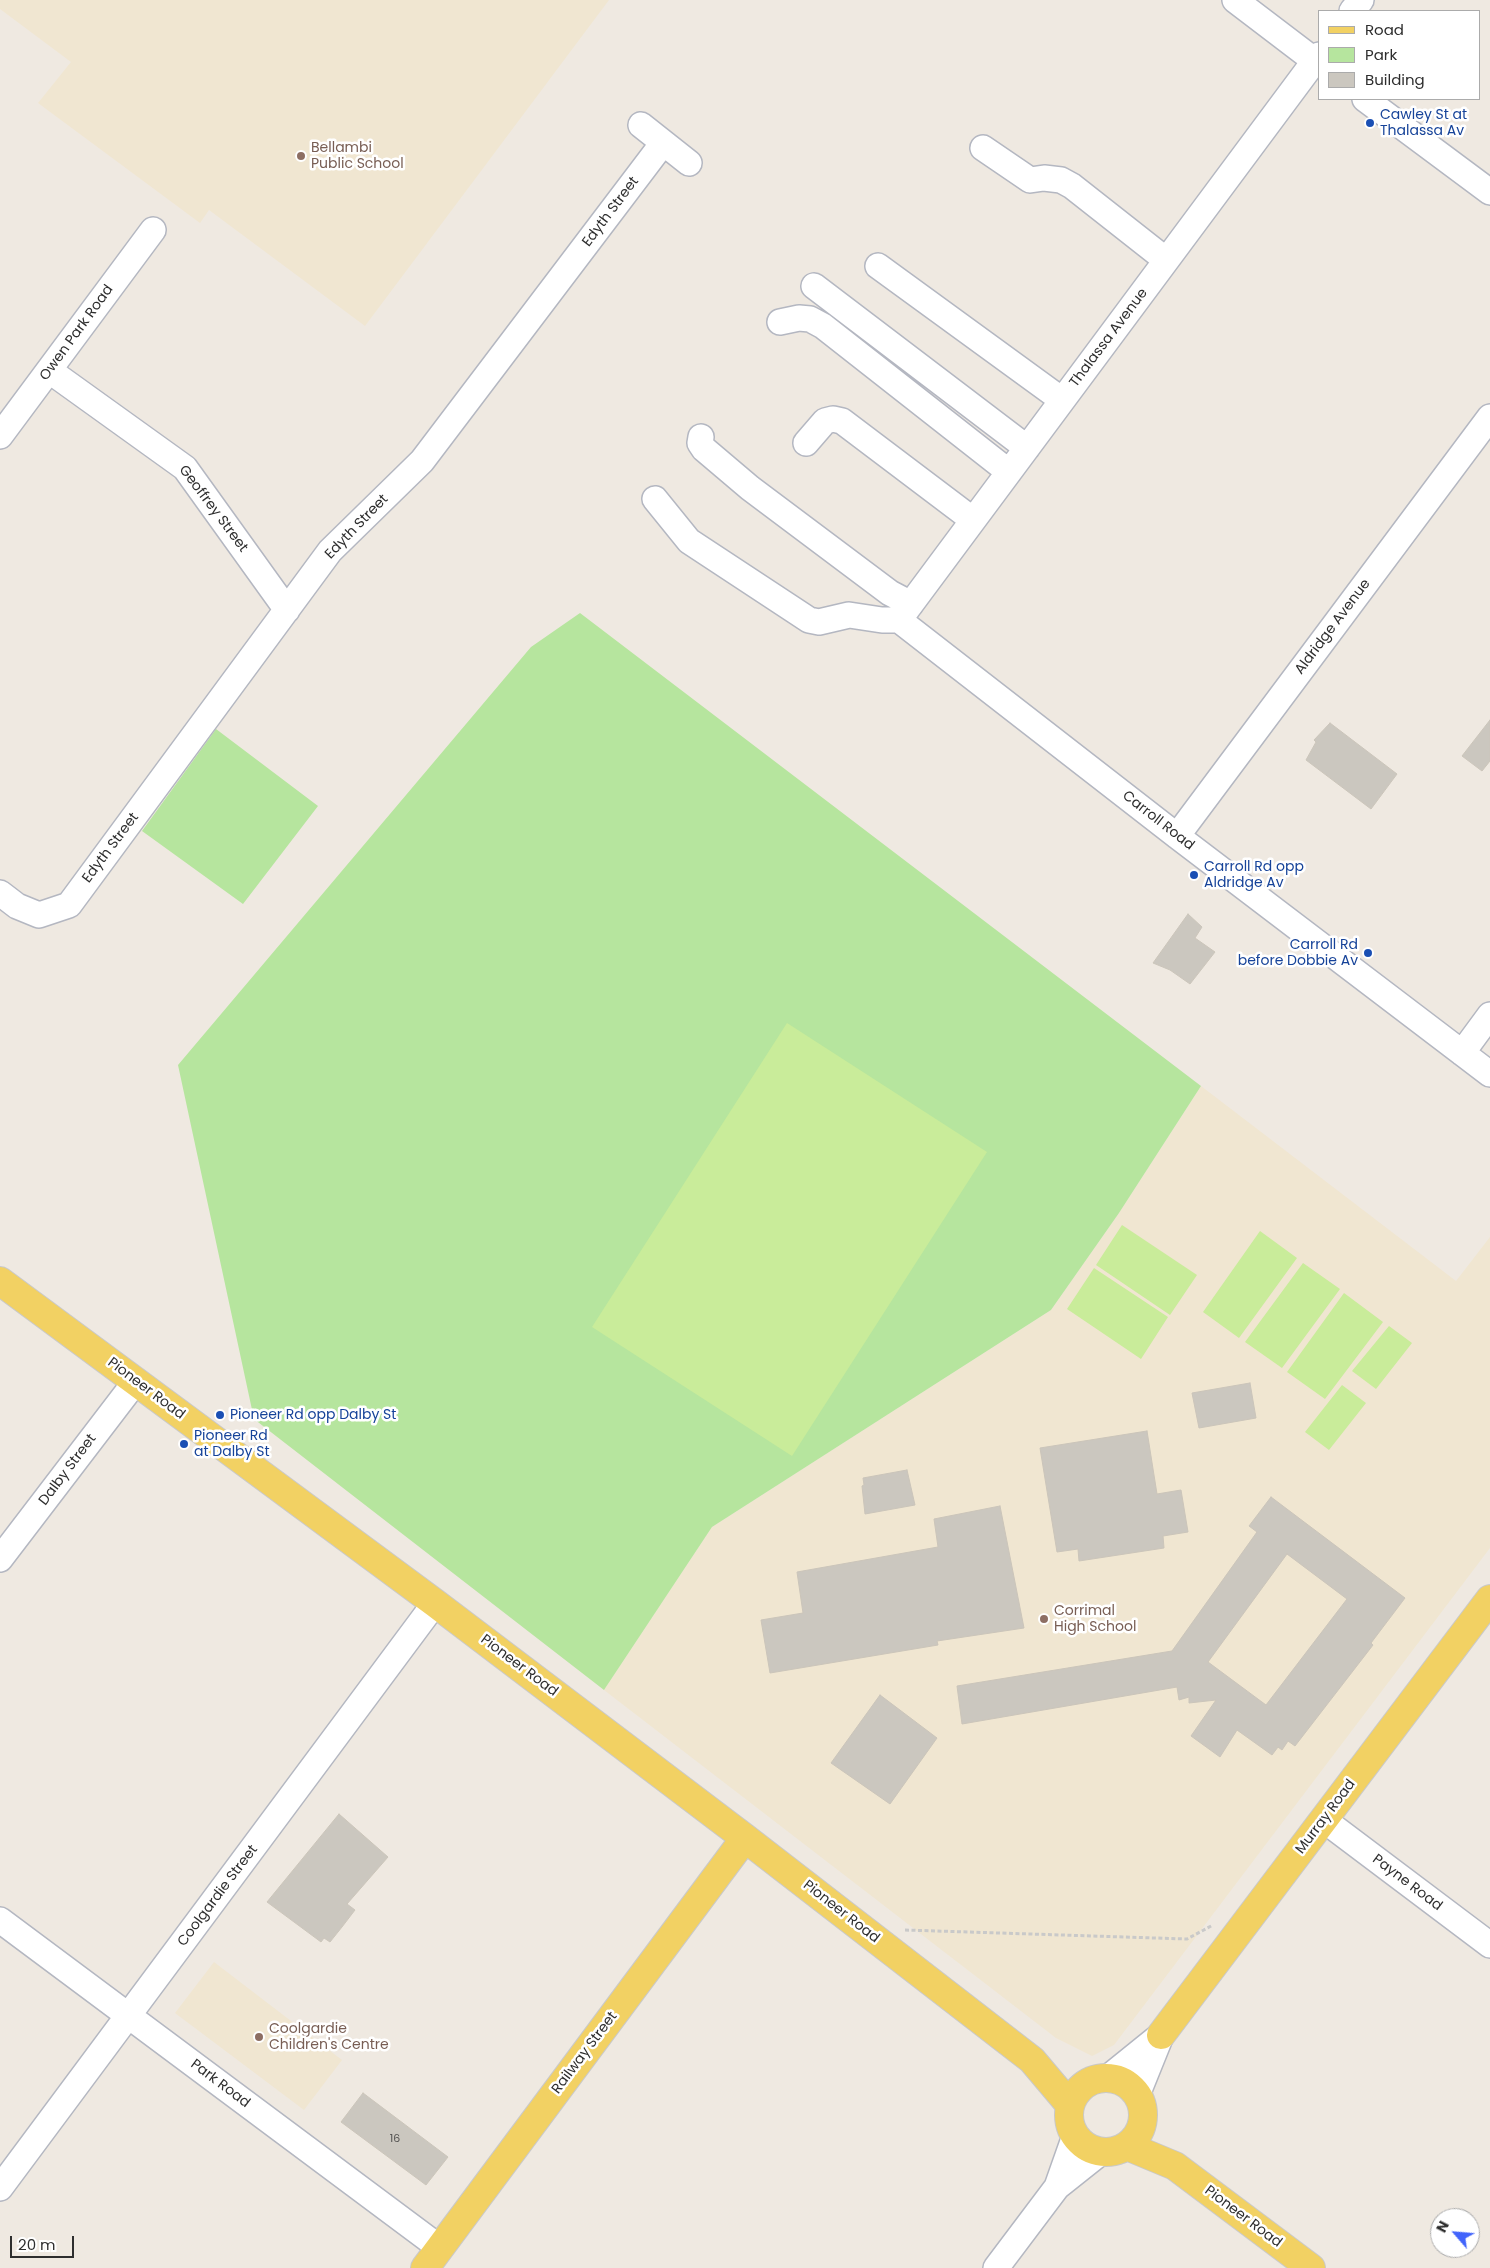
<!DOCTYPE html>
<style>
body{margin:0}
#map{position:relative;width:1490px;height:2268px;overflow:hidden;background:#efe9e1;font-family:Poppins,sans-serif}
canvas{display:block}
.legend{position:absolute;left:1318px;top:10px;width:162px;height:90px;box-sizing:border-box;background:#fff;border:1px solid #ababab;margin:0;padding:6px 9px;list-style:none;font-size:15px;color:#2e2e2e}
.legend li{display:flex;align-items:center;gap:10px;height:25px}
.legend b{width:25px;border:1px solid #ababab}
.north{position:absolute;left:1430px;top:2208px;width:50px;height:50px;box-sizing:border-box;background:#fff;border:1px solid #ababab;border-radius:50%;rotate:297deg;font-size:14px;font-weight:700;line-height:20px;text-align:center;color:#2e2e2e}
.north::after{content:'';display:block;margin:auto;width:18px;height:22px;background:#4264fb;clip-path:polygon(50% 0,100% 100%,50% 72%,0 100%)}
.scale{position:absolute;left:10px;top:2236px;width:64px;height:22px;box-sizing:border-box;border:2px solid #2e2e2e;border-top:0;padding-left:6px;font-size:15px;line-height:18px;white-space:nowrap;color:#2e2e2e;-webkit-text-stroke:4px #fff;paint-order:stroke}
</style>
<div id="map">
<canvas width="1490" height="2268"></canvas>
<ul class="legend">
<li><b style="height:6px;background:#f2d163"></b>Road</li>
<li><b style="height:14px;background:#b6e59e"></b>Park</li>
<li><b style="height:14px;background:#cbc7bf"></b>Building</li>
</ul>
<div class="north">N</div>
<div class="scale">20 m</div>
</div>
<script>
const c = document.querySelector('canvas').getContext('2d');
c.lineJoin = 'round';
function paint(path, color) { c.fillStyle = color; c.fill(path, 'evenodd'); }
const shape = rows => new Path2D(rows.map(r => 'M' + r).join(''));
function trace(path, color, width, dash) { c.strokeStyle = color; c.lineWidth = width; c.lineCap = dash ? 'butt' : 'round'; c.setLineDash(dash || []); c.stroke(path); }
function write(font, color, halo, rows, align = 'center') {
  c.font = font + ' Poppins,sans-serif'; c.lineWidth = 5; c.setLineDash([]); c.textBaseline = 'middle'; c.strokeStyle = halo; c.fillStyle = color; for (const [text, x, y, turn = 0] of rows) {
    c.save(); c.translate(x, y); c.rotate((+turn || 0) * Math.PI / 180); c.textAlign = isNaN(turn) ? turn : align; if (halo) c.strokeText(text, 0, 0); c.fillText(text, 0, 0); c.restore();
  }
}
const education = shape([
 [0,0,609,0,365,326,209,210,200,223,38,103,71,62,0,9],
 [1201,1086,1456,1281,1490,1237,1490,1548,1114,2045,1092,2056,1056,2038,604,1690,712,1527,1051,1310,1119,1213],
 [214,1962,342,2060,304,2110,175,2013]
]);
const green = shape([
 [580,613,1201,1086,1119,1213,1051,1310,712,1527,604,1690,254,1419,178,1065,531,647],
 [216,729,318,806,243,904,142,831]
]);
const pitch = shape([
 [787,1023,987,1152,792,1456,592,1327],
 [1122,1225,1197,1275,1170,1315,1096,1265],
 [1260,1231,1297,1258,1239,1338,1203,1312],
 [1303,1263,1340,1289,1282,1368,1245,1342],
 [1094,1268,1168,1317,1141,1359,1067,1309],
 [1344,1293,1383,1322,1325,1399,1287,1372],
 [1389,1326,1412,1343,1376,1389,1352,1371],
 [1342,1385,1366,1403,1329,1450,1305,1432]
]);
const building = shape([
 [1490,720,1490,761,1482,771,1462,756,1490,720],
 [1330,723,1397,774,1371,809,1306,760,1316,742,1314,740,1330,723],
 [1188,914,1202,927,1195,938,1215,952,1190,984,1170,970,1153,963,1188,914],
 [1250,1383,1256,1418,1199,1428,1192,1393,1250,1383],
 [1147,1431,1157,1494,1181,1490,1188,1532,1163,1536,1164,1548,1079,1561,1078,1549,1057,1552,1040,1448,1147,1431],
 [907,1470,915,1505,865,1514,862,1486,864,1485,863,1478,907,1470],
 [1271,1497,1405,1598,1371,1643,1373,1645,1295,1746,1288,1741,1282,1750,1278,1747,1272,1755,1237,1730,1220,1757,1191,1736,1216,1700,1189,1703,1189,1697,1179,1700,1177,1687,962,1724,957,1686,1172,1651,1257,1532,1249,1526,1271,1497],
 [1287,1554,1347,1599,1266,1705,1208,1662,1287,1554],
 [1000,1506,1024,1628,937,1641,938,1645,770,1673,761,1620,803,1613,797,1572,938,1547,934,1519,1000,1506],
 [880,1695,937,1738,890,1804,831,1763,880,1695],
 [339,1814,388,1857,347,1904,355,1910,342,1927,330,1942,324,1938,321,1942,267,1902,339,1814],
 [363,2093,448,2157,426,2185,341,2122,363,2093]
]);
const path = shape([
 [905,1930,1187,1939,1213,1925]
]);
const minor = shape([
 [1235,0,1319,64],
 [1352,11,1361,0],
 [1365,99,1490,192],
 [641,125,689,163],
 [983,148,1030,180,1044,178,1061,180,1072,186,1166,260],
 [878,266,1062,400],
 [814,286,1027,448],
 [780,322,799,318,810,319,823,326,1009,472],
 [50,371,185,468,287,610],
 [0,436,153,230],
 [701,437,700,443,704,449,750,488,890,593,911,604],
 [806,443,825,421,833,419,842,421,973,520],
 [655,499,689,541,809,620,819,622,849,615,882,620,899,620],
 [899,620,1177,836,1490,1074],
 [899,620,1319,55],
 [1177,836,1490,417],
 [0,893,17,906,39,915,69,905,330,551,422,461,663,143],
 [1462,1053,1490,1015],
 [0,1559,136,1381],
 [1324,1820,1490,1945],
 [0,1920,440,2248],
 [1109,2077,1161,2035],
 [1137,2095,1160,2038],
 [1057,2187,1075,2136],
 [0,2188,435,1603],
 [996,2268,1057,2187,1101,2152]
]);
const major = shape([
 [0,1281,435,1603,745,1838,1032,2060,1070,2105],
 [1161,2035,1490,1599],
 '1069 2115a37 37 0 1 1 74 0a37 37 0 1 1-74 0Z',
 [1127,2146,1175,2166,1311,2268],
 [425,2268,745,1838]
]);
const markers = [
 [1370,123,5,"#1a4fb4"],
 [301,156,5,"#8d6e63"],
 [1194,875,5,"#1a4fb4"],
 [1368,953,5,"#1a4fb4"],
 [220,1415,5,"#1a4fb4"],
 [184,1444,5,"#1a4fb4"],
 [1044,1619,5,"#8d6e63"],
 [259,2037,5,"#8d6e63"]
];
const numberNames = [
 ["16",395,2139]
];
const transitNames = [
 ["Cawley St at",1380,115],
 ["Thalassa Av",1380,131],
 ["Carroll Rd opp",1204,867],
 ["Aldridge Av",1204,883],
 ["Carroll Rd",1358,945,"right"],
 ["before Dobbie Av",1358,961,"right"],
 ["Pioneer Rd opp Dalby St",230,1415],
 ["Pioneer Rd",194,1436],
 ["at Dalby St",194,1452]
];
const educationNames = [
 ["Bellambi",311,148],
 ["Public School",311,164],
 ["Corrimal",1054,1611],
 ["High School",1054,1627],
 ["Coolgardie",269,2029],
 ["Children's Centre",269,2045]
];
const streetNames = [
 ["Edyth Street",611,212,-53],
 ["Owen Park Road",77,333,-54],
 ["Thalassa Avenue",1109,338,-53],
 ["Geoffrey Street",213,509,53],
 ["Edyth Street",357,527,-46],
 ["Aldridge Avenue",1333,627,-53],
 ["Carroll Road",1158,821,38],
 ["Edyth Street",111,848,-53],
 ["Pioneer Road",146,1389,37],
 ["Dalby Street",68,1470,-53],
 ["Pioneer Road",519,1666,37],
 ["Murray Road",1326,1817,-53],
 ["Payne Road",1407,1883,37],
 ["Coolgardie Street",218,1896,-53],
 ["Pioneer Road",841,1912,38],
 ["Railway Street",585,2053,-53],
 ["Park Road",220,2084,37],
 ["Pioneer Road",1243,2217,37]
];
paint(education, '#f0e6d1');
paint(green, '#b6e59e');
paint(pitch, '#c9ec9a');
paint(building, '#cbc7bf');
trace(building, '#cbc5ba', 1);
trace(minor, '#b4b7c1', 28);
trace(major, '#c9c9c9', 30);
trace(path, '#c9c9c9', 3, [4, 2.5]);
trace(minor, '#fff', 25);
trace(major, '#f2d163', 28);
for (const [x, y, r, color] of markers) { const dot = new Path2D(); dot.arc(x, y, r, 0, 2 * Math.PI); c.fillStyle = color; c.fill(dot); trace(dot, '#fff', 2); }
write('11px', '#555452', null, numberNames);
write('14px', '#164399', '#fff', transitNames, 'left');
write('14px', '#785e54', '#fff', educationNames, 'left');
write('14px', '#2e2e2e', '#fff', streetNames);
</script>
